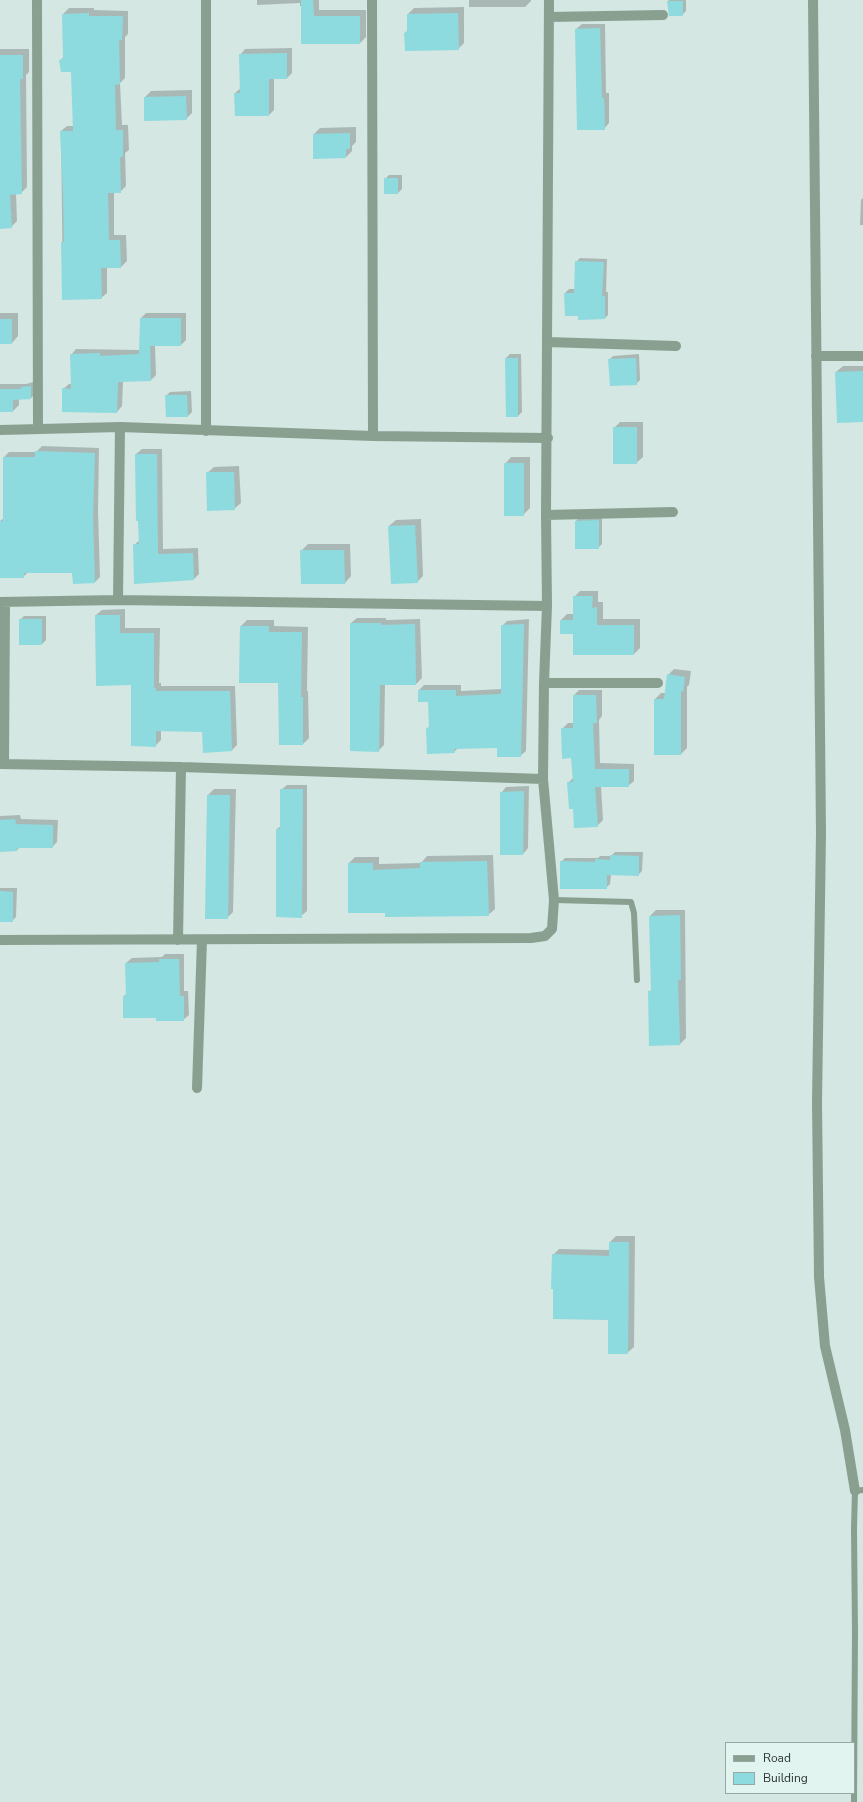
<!DOCTYPE html>
<style>
body{margin:0}
#map{position:relative;width:863px;height:1802px;overflow:hidden;background:#d4e7e2;font-family:"Nunito Sans",sans-serif}
canvas{display:block}
.legend{position:absolute;left:725px;top:1742px;width:130px;height:52px;box-sizing:border-box;background:#e1f4ef;border:1px solid #99a7a3;margin:0;padding:5px 7px;list-style:none;font-size:12px;color:#2c3432}
.legend li{display:flex;align-items:center;gap:8px;height:20px}
.legend b{width:20px;border:1px solid #99a7a3}
</style>
<div id="map">
<canvas width="863" height="1802"></canvas>
<ul class="legend">
<li><b style="height:5px;background:#89a091"></b>Road</li>
<li><b style="height:11px;background:#8ddadf"></b>Building</li>
</ul>
</div>
<script>
const c = document.querySelector('canvas').getContext('2d');
c.lineJoin = 'round';
function paint(path, color) { c.fillStyle = color; c.fill(path, 'evenodd'); }
const shape = rows => new Path2D(rows.map(r => 'M' + r).join(''));
function trace(path, color, width, dash) { c.strokeStyle = color; c.lineWidth = width; c.lineCap = dash ? 'butt' : 'round'; c.setLineDash(dash || []); c.stroke(path); }
const shadow = shape([
 [257,0,319,0,319,10,366,10,366,37,360,43,302,43,302,6,300,6,300,3,257,5],
 [469,0,531,0,531,1,525,7,469,7],
 [669,0,686,0,686,11,682,15,668,1],
 [464,7,464,43,458,49,405,33,408,30,408,14,414,8],
 [69,8,94,8,94,10,128,11,128,34,125,37,125,78,120,83,122,125,128,125,129,150,125,153,126,186,120,192,114,192,114,235,126,235,127,261,121,267,107,267,107,293,101,298,63,299,61,131,67,126,74,126,72,71,61,60,64,56,63,14],
 [582,24,605,24,606,93,609,93,609,123,604,129,576,29],
 [292,48,292,73,287,78,274,78,274,110,269,115,235,93,241,88,240,55,245,49],
 [0,49,29,49,29,72,26,75,27,187,21,193,16,194,17,221,11,227,0,228],
 [192,90,192,113,186,119,145,97,151,91],
 [356,127,356,142,352,146,352,151,346,157,314,134,320,128],
 [389,175,402,175,402,189,398,193,385,179],
 [863,198,863,225,860,225,861,200],
 [580,258,607,259,606,292,608,292,608,315,605,318,578,315,565,293,569,289,575,289,576,262],
 [0,313,18,313,18,336,12,343,0,343],
 [146,313,186,313,186,340,181,345,155,345,156,375,151,380,123,381,122,406,117,412,63,389,69,384,72,384,71,355,76,349,140,350,141,318],
 [510,354,521,354,522,412,518,416,507,416,506,358],
 [639,354,640,380,636,384,609,360,613,356],
 [843,366,863,366,863,421,836,372],
 [37,381,37,392,31,398,19,399,19,405,13,411,0,411,0,384,26,384],
 [191,391,192,412,188,416,166,396,170,392],
 [620,422,643,422,643,457,636,463,614,428],
 [42,446,99,448,98,511,100,577,95,582,73,572,28,572,23,577,0,577,0,521,4,518,4,457,9,452,36,452],
 [142,449,162,449,163,549,198,548,199,574,194,579,134,545,140,540,136,454],
 [511,457,530,457,530,508,523,515,505,464],
 [239,466,241,503,234,509,207,473,214,467],
 [580,517,602,517,602,544,598,548,576,521],
 [421,519,423,576,417,582,392,583,389,526,396,520],
 [308,544,350,544,351,576,345,583,301,551],
 [580,591,598,591,598,602,603,602,603,619,640,619,640,648,634,654,574,633,561,620,567,614,574,614,574,597],
 [125,609,125,628,160,628,159,683,161,683,161,686,235,686,237,745,232,750,203,731,161,730,161,740,155,746,132,684,96,615,102,610],
 [24,616,46,616,46,640,42,644,20,620],
 [357,618,386,618,386,620,420,619,422,678,416,684,385,684,384,745,378,751,351,623],
 [529,619,526,751,520,756,498,747,458,748,454,752,427,729,430,725,429,701,419,690,424,685,461,685,461,691,502,689,502,626,507,621],
 [247,620,274,620,274,626,308,627,307,691,308,691,309,738,303,744,280,744,279,682,241,626],
 [674,669,691,671,689,685,687,687,687,748,681,754,655,754,655,699,661,693,666,693,668,675],
 [579,690,602,690,602,716,599,720,600,763,634,764,634,781,628,786,601,786,603,820,597,826,574,808,568,783,574,777,572,757,562,729,568,723,574,723,574,695],
 [287,785,307,785,307,911,301,916,277,829,281,826,281,790],
 [529,786,528,848,523,854,501,793,506,787],
 [214,789,236,789,233,912,227,918,208,795],
 [20,815,21,819,58,820,57,842,52,847,20,847,17,850,0,851,0,816],
 [615,852,643,852,642,871,638,875,611,875,610,884,606,888,561,862,565,858,598,858,600,856,611,856],
 [493,855,495,909,488,915,349,912,349,863,355,857,379,857,379,864,421,863,427,856],
 [0,888,17,888,16,917,12,921,0,921],
 [656,910,685,910,686,1038,680,1044,649,992,652,989,650,916],
 [165,954,184,954,184,991,188,991,189,1015,183,1020,157,1017,124,996,127,993,126,963,132,958,162,957],
 [616,1236,635,1236,634,1347,627,1353,609,1319,553,1255,559,1249,610,1250,610,1242]
]);
const building = shape([
 [301,0,313,0,314,16,360,16,360,44,301,44],
 [667,1,683,1,683,16,669,16],
 [89,13,89,16,123,16,122,40,119,40,120,84,115,85,116,130,123,130,123,157,120,157,121,193,108,193,109,240,120,240,121,268,101,268,102,299,62,300,61,242,64,242,63,194,60,131,73,131,71,72,61,72,59,60,63,59,62,14],
 [458,13,459,50,405,51,404,33,407,32,407,14],
 [600,28,602,98,604,98,605,130,577,130,575,29],
 [287,53,287,79,269,79,269,116,235,116,234,93,240,93,239,54],
 [0,55,23,55,23,79,20,79,22,194,10,195,12,228,0,229],
 [186,96,187,120,144,121,144,97],
 [350,133,350,149,346,149,346,158,313,159,313,134],
 [384,178,398,178,398,194,384,194],
 [575,261,604,262,602,296,605,296,605,319,578,320,578,316,565,316,564,293,574,293],
 [140,318,181,318,181,346,150,346,151,381,118,382,117,413,62,412,62,388,71,389,70,354,100,353,100,356,139,354],
 [0,319,12,319,12,344,0,344],
 [505,358,518,358,518,417,506,417],
 [636,358,637,385,610,386,608,359],
 [863,371,863,422,837,423,835,372],
 [31,386,31,399,13,400,13,412,0,412,0,389,21,389,21,387],
 [165,395,187,395,188,417,166,417],
 [613,427,637,427,637,464,613,464],
 [35,451,95,453,93,516,95,583,73,584,72,573,24,573,24,578,0,578,0,521,3,521,3,457,35,457],
 [135,454,157,454,158,554,193,553,194,580,134,584,133,544,139,544,138,521,136,521],
 [504,463,524,463,524,516,504,516],
 [206,472,234,472,235,510,207,511],
 [599,520,599,549,575,549,575,521],
 [415,525,418,583,391,584,388,526],
 [300,550,344,550,345,584,301,584],
 [573,596,593,596,592,608,597,607,597,625,634,625,634,655,573,655,573,634,560,634,560,620,573,620],
 [95,615,120,615,120,633,154,633,154,688,156,688,156,691,230,691,232,751,203,753,202,732,156,731,156,747,131,746,131,685,96,686],
 [19,619,42,619,42,645,19,645],
 [350,623,381,623,381,625,415,624,416,685,380,685,379,752,350,751],
 [524,624,521,757,497,757,497,748,454,749,455,753,427,754,426,728,429,728,428,702,418,702,418,690,456,690,456,696,501,694,501,625],
 [240,626,269,626,269,632,302,632,301,697,303,697,303,745,279,745,278,683,239,683],
 [667,674,685,677,683,692,681,691,681,755,654,755,654,699,664,699],
 [573,695,596,695,597,723,593,723,595,769,629,769,629,787,595,787,598,827,574,828,573,809,569,809,567,782,573,782,571,758,562,759,561,728,573,728],
 [280,789,303,789,302,918,276,917,276,829,280,829],
 [524,791,523,855,500,855,500,792],
 [207,795,230,795,228,919,205,919],
 [15,819,16,824,53,825,53,848,17,848,17,851,0,852,0,820],
 [610,855,639,856,639,876,607,875,607,889,560,889,560,861,595,862,595,859,610,860],
 [487,861,489,916,385,917,385,913,348,913,348,863,373,863,373,870,420,868,420,862],
 [0,891,13,892,13,922,0,922],
 [680,915,681,980,678,980,680,1045,649,1046,648,991,651,991,649,916],
 [159,959,179,959,180,996,184,996,184,1021,156,1021,156,1018,123,1018,123,996,126,996,125,963,159,962],
 [609,1242,629,1242,628,1354,608,1354,608,1320,553,1319,553,1289,551,1289,552,1254,609,1256]
]);
const lane = shape([
 [554,900,631,902,634,913,637,980],
 [854,1802,855,1632,854,1529,855,1491,863,1490]
]);
const street = shape([
 [37,0,38,429],
 [372,0,373,436],
 [813,0,821,833,817,1102,819,1277,825,1346,845,1430,855,1491],
 [549,17,663,15],
 [547,342,676,346],
 [816,356,863,356],
 [0,430,120,427,373,436,548,438],
 [206,431,206,0],
 [546,515,673,512],
 [118,600,120,427],
 [0,602,118,600,547,606],
 [544,683,658,683],
 [0,764,181,767,543,779],
 [4,764,5,602],
 [0,940,531,938,545,936,552,929,554,900,543,779,544,683,547,606,546,515,549,0],
 [178,940,181,767],
 [197,1088,202,940]
]);
paint(shadow, '#0003');
paint(building, '#8ddadf');
trace(lane, '#89a091', 6);
trace(street, '#89a091', 10);
</script>
